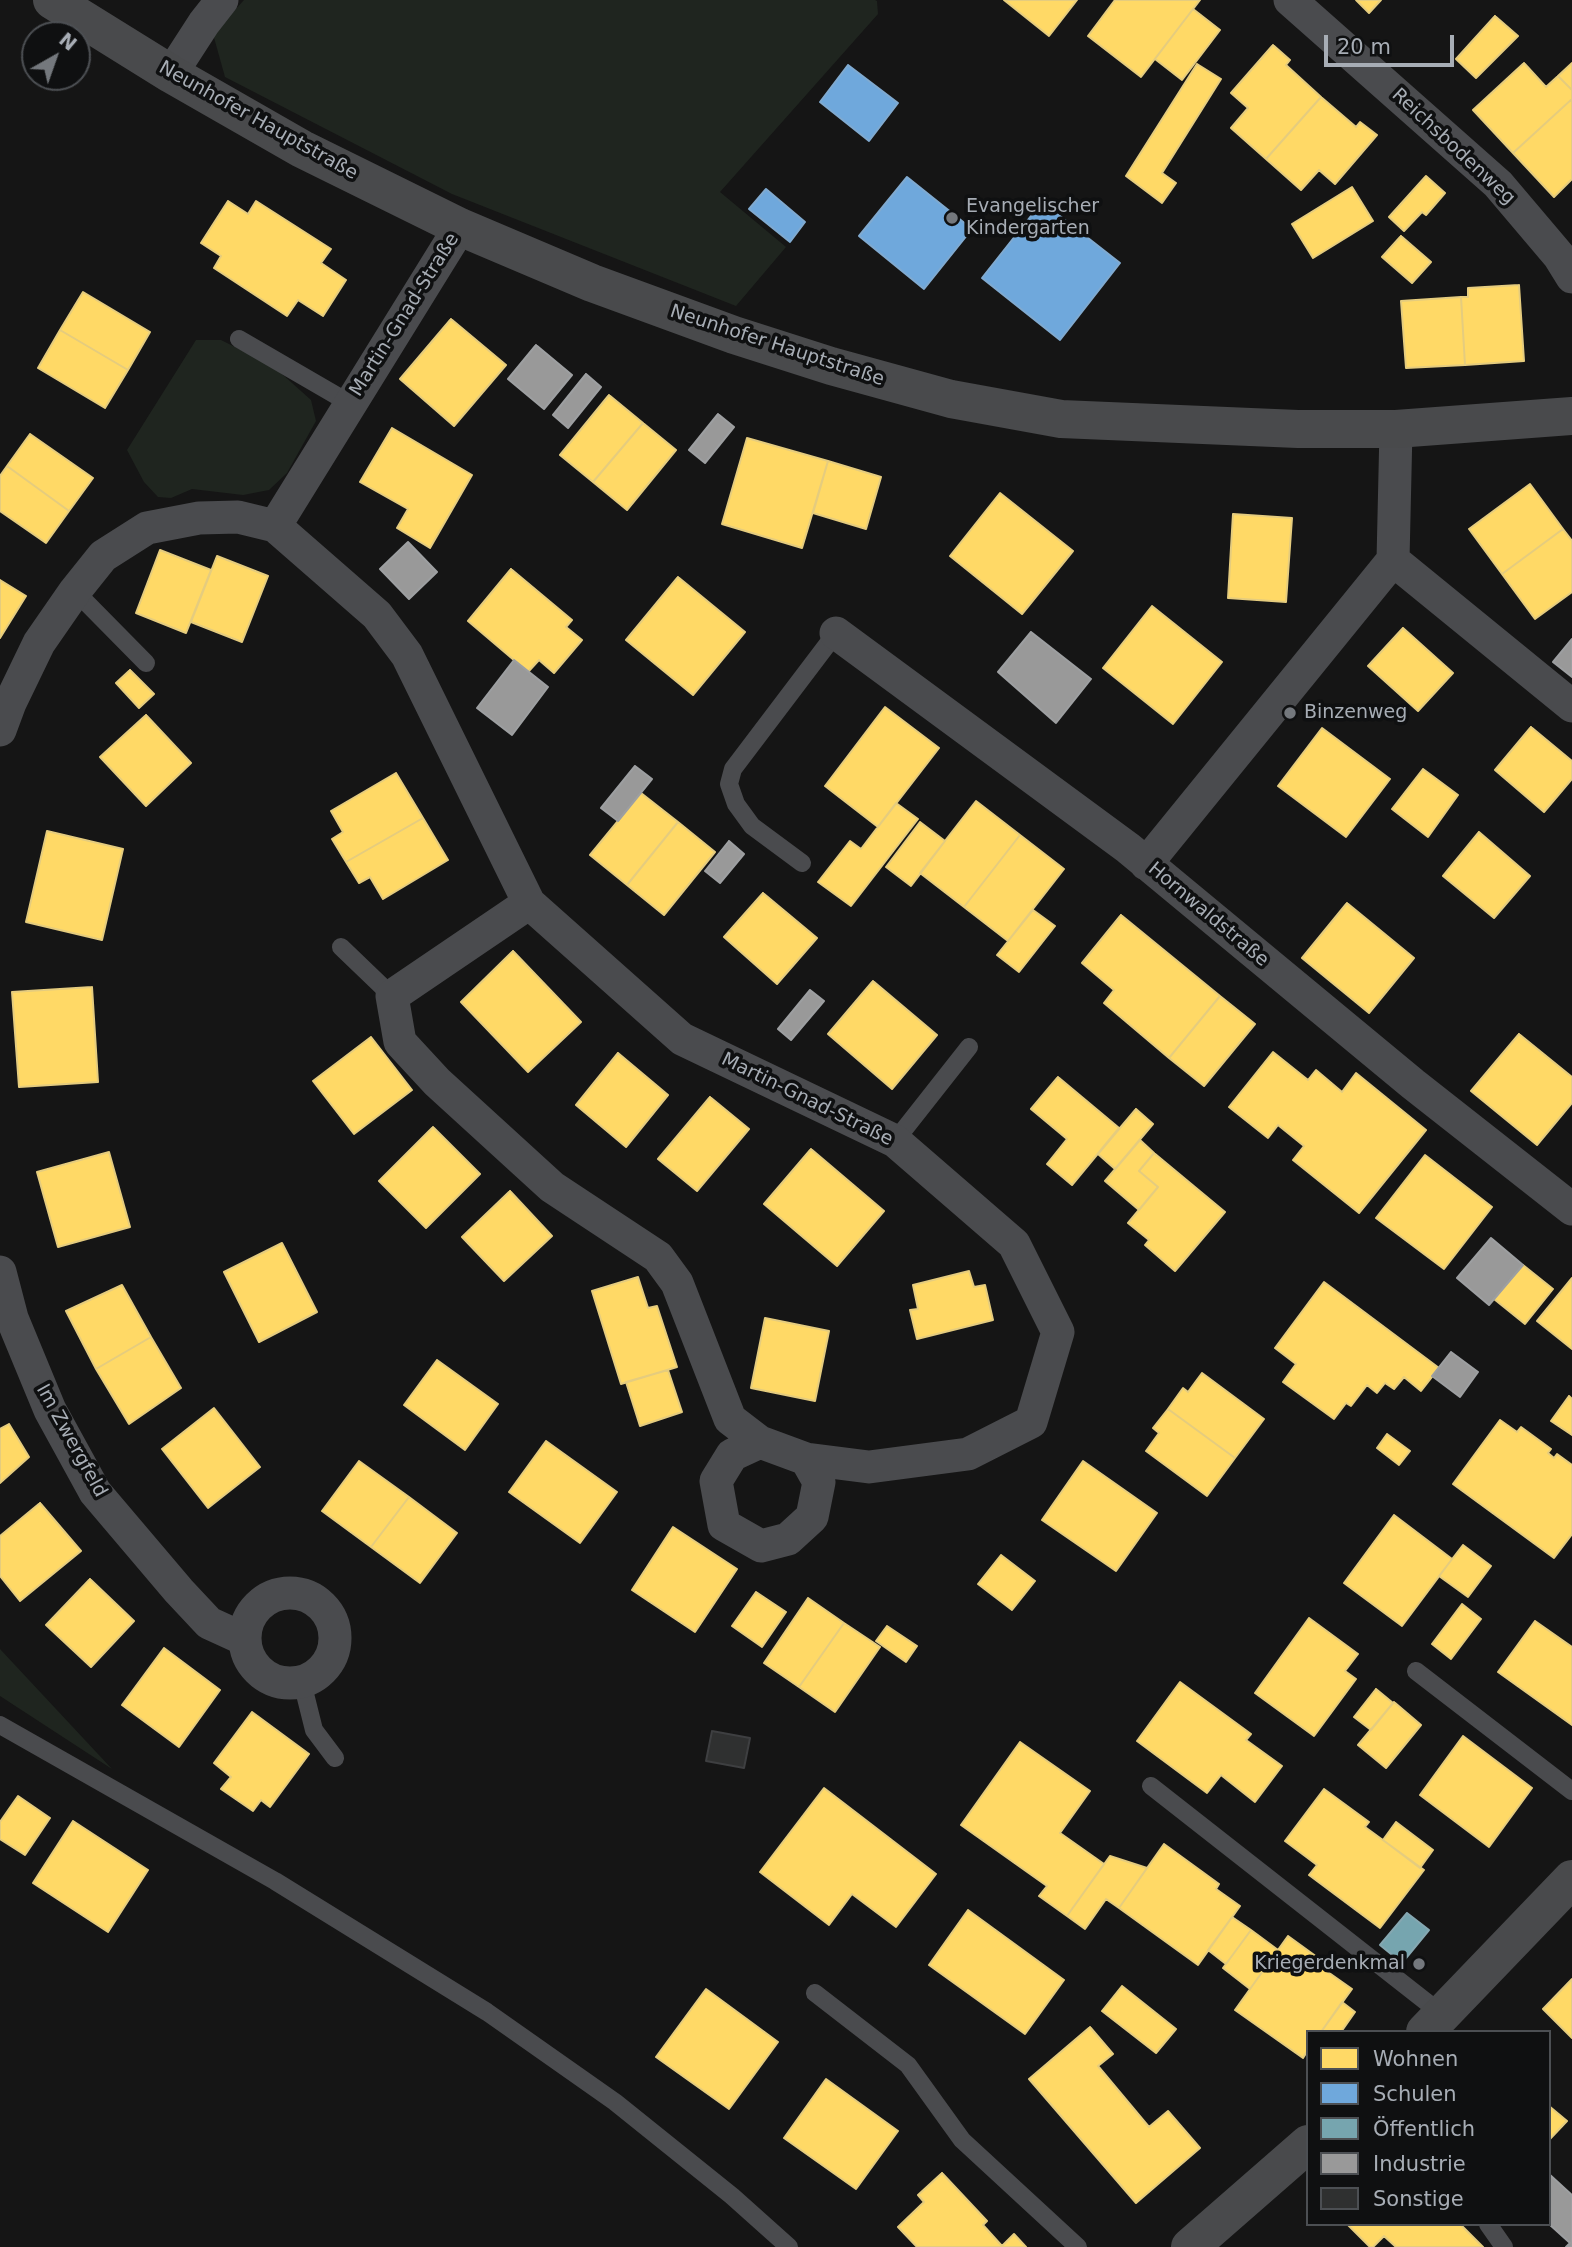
<!DOCTYPE html>
<meta charset="utf-8">
<style>
body{margin:0}
#map{position:relative;width:1572px;height:2247px;overflow:hidden;background:#151515;font-family:"DejaVu Sans",sans-serif}
canvas{display:block}
.legend{position:absolute;left:1306px;top:2030px;width:245px;height:196px;box-sizing:border-box;background:#0f1011;border:2px solid #4c4f53;margin:0;padding:9px 12px;list-style:none;font-size:21px;color:#a7adb5}
.legend li{display:flex;align-items:center;gap:14px;height:35px}
.legend b{width:35px;border:2px solid #4c4f53}
.north{position:absolute;left:21px;top:21px;width:70px;height:70px;box-sizing:border-box;background:#0f1011;border:2px solid #4c4f53;border-radius:50%;rotate:40deg;font-size:19px;font-weight:700;line-height:28px;text-align:center;color:#a7adb5}
.north::after{content:'';display:block;margin:auto;width:24px;height:32px;background:#74787d;clip-path:polygon(50% 0,100% 100%,50% 72%,0 100%)}
.scale{position:absolute;left:1324px;top:35px;width:130px;height:32px;box-sizing:border-box;border:4px solid #a7adb5;border-top:0;padding-left:9px;font-size:21px;line-height:24px;white-space:nowrap;color:#a7adb5;-webkit-text-stroke:5px #0f1011;paint-order:stroke}
</style>
<div id="map">
<canvas width="1572" height="2247"></canvas>
<ul class="legend">
<li><b style="height:19px;background:#ffd966"></b>Wohnen</li>
<li><b style="height:19px;background:#6fa8dc"></b>Schulen</li>
<li><b style="height:19px;background:#76a5af"></b>Öffentlich</li>
<li><b style="height:19px;background:#999"></b>Industrie</li>
<li><b style="height:19px;background:#2f3030"></b>Sonstige</li>
</ul>
<div class="north">N</div>
<div class="scale">20 m</div>
</div>
<script>
const c = document.querySelector('canvas').getContext('2d');
c.lineJoin = 'round';
function paint(path, color) { c.fillStyle = color; c.fill(path, 'evenodd'); }
const shape = rows => new Path2D(rows.map(r => 'M' + r).join(''));
function trace(path, color, width, dash) { c.strokeStyle = color; c.lineWidth = width; c.lineCap = dash ? 'butt' : 'round'; c.setLineDash(dash || []); c.stroke(path); }
function write(font, color, halo, rows, align = 'center') {
  c.font = font + ' "DejaVu Sans",sans-serif'; c.lineWidth = 7; c.setLineDash([]); c.textBaseline = 'middle'; c.strokeStyle = halo; c.fillStyle = color; for (const [text, x, y, turn = 0] of rows) {
    c.save(); c.translate(x, y); c.rotate((+turn || 0) * Math.PI / 180); c.textAlign = isNaN(turn) ? turn : align; if (halo) c.strokeText(text, 0, 0); c.fillText(text, 0, 0); c.restore();
  }
}
const green = shape([
 [244,0,875,0,877,1,878,14,720,192,786,247,736,306,452,194,225,77,213,34],
 [196,340,221,340,273,366,311,400,316,421,287,473,269,490,243,495,192,489,171,498,158,497,144,482,127,450],
 [0,1649,112,1769,0,1696]
]);
const homes = shape([
 [1004,0,1077,0,1049,36,1004,0],
 [1115,0,1200,0,1141,77,1088,36,1115,0],
 [1356,0,1381,0,1369,13,1356,0],
 [1193,9,1220,30,1182,80,1155,59,1193,9],
 [1495,16,1518,36,1476,78,1456,59,1495,16],
 [1273,45,1290,60,1286,65,1321,97,1266,159,1231,128,1248,108,1231,93,1273,45],
 [1524,63,1546,87,1558,76,1572,90,1572,99,1513,153,1473,110,1524,63],
 [1572,63,1572,90,1558,76,1572,63],
 [1197,64,1221,79,1162,173,1176,183,1162,203,1126,176,1197,64],
 [1321,97,1356,127,1360,122,1377,135,1335,184,1319,170,1301,190,1266,159,1321,97],
 [1572,99,1572,179,1554,197,1513,153,1572,99],
 [1426,176,1445,193,1426,215,1422,212,1404,231,1389,217,1426,176],
 [1352,187,1373,221,1313,258,1292,224,1352,187],
 [228,201,248,214,256,201,331,249,321,263,346,280,323,316,298,300,287,316,214,268,221,256,201,243,228,201],
 [1401,236,1431,262,1412,283,1382,257,1401,236],
 [1519,285,1524,361,1465,365,1461,297,1468,297,1468,288,1519,285],
 [83,292,150,332,128,370,60,330,83,292],
 [1461,297,1465,365,1406,368,1401,301,1461,297],
 [451,319,506,365,454,426,400,379,451,319],
 [60,330,128,370,105,408,38,368,60,330],
 [609,395,643,423,593,482,560,455,609,395],
 [643,423,676,450,627,510,593,482,643,423],
 [392,428,472,475,430,548,397,528,408,509,360,482,392,428],
 [30,434,93,478,69,511,7,466,30,434],
 [747,438,828,461,802,548,722,524,747,438],
 [828,461,881,477,866,529,813,513,828,461],
 [7,466,69,511,46,543,0,511,0,476,7,466],
 [1530,484,1563,529,1502,574,1469,529,1530,484],
 [1000,493,1073,551,1022,614,950,556,1000,493],
 [1233,514,1292,518,1286,602,1228,598,1233,514],
 [1563,529,1572,541,1572,592,1535,619,1502,574,1563,529],
 [160,550,211,570,186,633,136,613,160,550],
 [217,556,268,576,242,642,191,622,217,556],
 [511,569,572,620,566,627,582,640,554,673,539,660,528,672,468,621,511,569],
 [678,577,745,632,693,695,626,640,678,577],
 [0,580,26,596,0,638,0,580],
 [1152,606,1222,662,1173,724,1103,668,1152,606],
 [1403,628,1453,673,1418,711,1368,666,1403,628],
 [130,670,154,694,139,708,116,683,130,670],
 [885,707,939,748,878,827,825,786,885,707],
 [146,715,191,763,146,806,100,757,146,715],
 [1531,727,1572,761,1572,779,1544,812,1495,770,1531,727],
 [1322,728,1390,779,1346,837,1278,786,1322,728],
 [1423,769,1458,795,1428,837,1392,809,1423,769],
 [396,773,423,818,346,862,332,839,343,832,331,811,396,773],
 [641,793,678,822,627,885,590,855,641,793],
 [976,801,1020,835,964,907,920,873,976,801],
 [896,803,918,819,851,906,818,882,850,841,861,849,896,803],
 [423,818,448,860,383,899,370,877,359,883,346,862,423,818],
 [678,822,715,852,664,915,627,885,678,822],
 [920,822,945,841,911,886,886,867,920,822],
 [47,831,123,849,102,940,26,922,47,831],
 [1479,832,1530,876,1494,918,1443,876,1479,832],
 [1020,835,1064,869,1008,941,964,907,1020,835],
 [763,893,817,938,777,984,724,937,763,893],
 [1347,903,1414,958,1369,1013,1302,958,1347,903],
 [1033,910,1055,926,1019,972,997,955,1033,910],
 [1121,915,1220,996,1169,1058,1104,1003,1114,990,1082,963,1121,915],
 [513,951,581,1022,528,1072,461,1002,513,951],
 [873,981,937,1035,892,1089,828,1034,873,981],
 [92,987,98,1082,19,1087,12,992,92,987],
 [1220,996,1255,1024,1204,1086,1169,1058,1220,996],
 [1519,1034,1572,1077,1572,1103,1537,1145,1471,1091,1519,1034],
 [371,1037,412,1090,354,1134,313,1081,371,1037],
 [1273,1052,1308,1080,1316,1070,1342,1092,1356,1073,1426,1130,1359,1213,1293,1160,1304,1146,1278,1125,1268,1138,1229,1107,1273,1052],
 [618,1053,668,1095,626,1147,576,1105,618,1053],
 [1058,1077,1119,1128,1072,1185,1047,1164,1067,1139,1031,1109,1058,1077],
 [710,1097,749,1129,697,1191,658,1159,710,1097],
 [1136,1109,1153,1124,1115,1169,1098,1154,1136,1109],
 [433,1127,480,1174,426,1228,379,1181,433,1127],
 [1140,1140,1154,1153,1139,1171,1158,1187,1139,1210,1105,1181,1140,1140],
 [811,1149,884,1211,837,1266,764,1204,811,1149],
 [109,1152,130,1227,58,1247,37,1172,109,1152],
 [1154,1153,1225,1212,1175,1271,1145,1245,1149,1240,1128,1223,1158,1187,1139,1171,1154,1153],
 [1425,1155,1492,1207,1444,1269,1376,1218,1425,1155],
 [510,1191,552,1236,504,1281,462,1237,510,1191],
 [282,1243,317,1312,259,1342,224,1272,282,1243],
 [1523,1265,1553,1289,1525,1324,1494,1299,1523,1265],
 [969,1271,974,1287,985,1285,993,1320,917,1339,910,1310,918,1309,913,1285,969,1271],
 [638,1277,648,1308,657,1306,677,1367,621,1384,592,1291,638,1277],
 [1572,1278,1572,1349,1537,1321,1572,1278],
 [1324,1282,1439,1368,1421,1391,1404,1377,1394,1389,1385,1383,1377,1393,1367,1385,1351,1406,1346,1403,1334,1419,1283,1382,1296,1364,1275,1348,1324,1282],
 [122,1285,151,1337,96,1369,66,1311,122,1285],
 [765,1318,829,1331,815,1401,751,1388,765,1318],
 [151,1337,181,1388,129,1424,96,1369,151,1337],
 [437,1360,498,1404,465,1450,404,1405,437,1360],
 [668,1370,682,1412,640,1426,626,1382,668,1370],
 [1202,1373,1264,1419,1235,1458,1168,1409,1183,1388,1188,1392,1202,1373],
 [1569,1396,1572,1399,1572,1435,1551,1421,1569,1396],
 [214,1408,260,1467,208,1508,162,1449,214,1408],
 [1168,1409,1235,1458,1207,1496,1146,1451,1159,1433,1153,1428,1168,1409],
 [1500,1420,1517,1432,1521,1427,1551,1449,1548,1453,1554,1458,1557,1454,1572,1465,1572,1534,1554,1558,1453,1484,1500,1420],
 [9,1424,29,1457,0,1483,0,1429,9,1424],
 [1387,1434,1410,1451,1399,1465,1377,1448,1387,1434],
 [546,1441,617,1492,580,1543,509,1492,546,1441],
 [359,1461,409,1497,371,1547,322,1511,359,1461],
 [1083,1461,1157,1513,1116,1571,1042,1520,1083,1461],
 [409,1497,457,1533,420,1583,371,1547,409,1497],
 [40,1503,81,1551,20,1601,0,1576,0,1536,40,1503],
 [1394,1515,1452,1559,1402,1626,1344,1583,1394,1515],
 [673,1527,737,1569,695,1632,632,1590,673,1527],
 [1463,1545,1491,1566,1468,1597,1439,1576,1463,1545],
 [1001,1555,1035,1581,1012,1610,978,1584,1001,1555],
 [90,1579,134,1621,91,1667,46,1625,90,1579],
 [756,1592,786,1612,762,1647,732,1626,756,1592],
 [808,1598,844,1623,799,1687,764,1663,808,1598],
 [1462,1604,1481,1619,1451,1659,1432,1644,1462,1604],
 [1309,1618,1358,1654,1345,1671,1356,1679,1314,1736,1255,1693,1309,1618],
 [1535,1621,1572,1647,1572,1725,1498,1672,1535,1621],
 [844,1623,880,1647,835,1712,799,1687,844,1623],
 [887,1626,917,1646,906,1662,876,1641,887,1626],
 [164,1648,220,1690,179,1747,122,1705,164,1648],
 [1180,1682,1251,1734,1246,1740,1282,1766,1255,1802,1221,1775,1207,1793,1137,1741,1180,1682],
 [1376,1689,1393,1703,1371,1730,1354,1717,1376,1689],
 [1394,1702,1421,1725,1386,1768,1358,1745,1394,1702],
 [252,1712,309,1754,270,1807,261,1800,253,1811,221,1789,231,1777,214,1763,252,1712],
 [1463,1736,1532,1788,1489,1847,1420,1795,1463,1736],
 [1020,1742,1090,1791,1060,1833,1104,1864,1067,1916,1039,1896,1047,1886,961,1825,1020,1742],
 [824,1788,936,1874,896,1927,852,1894,829,1925,760,1872,824,1788],
 [1324,1789,1369,1822,1365,1827,1424,1870,1380,1928,1309,1875,1317,1865,1285,1841,1324,1789],
 [18,1796,50,1818,25,1855,0,1839,0,1822,18,1796],
 [73,1821,148,1870,108,1932,33,1883,73,1821],
 [1396,1822,1433,1850,1420,1868,1383,1840,1396,1822],
 [1164,1844,1219,1884,1216,1889,1240,1906,1198,1965,1119,1908,1164,1844],
 [1110,1856,1147,1868,1119,1908,1106,1899,1085,1929,1067,1916,1110,1856],
 [968,1910,1064,1980,1025,2034,929,1965,968,1910],
 [1232,1917,1251,1930,1226,1964,1208,1950,1232,1917],
 [1251,1930,1278,1950,1250,1989,1223,1968,1251,1930],
 [1288,1936,1328,1965,1325,1970,1352,1989,1321,2032,1308,2032,1308,2050,1303,2058,1235,2010,1288,1936],
 [1572,1979,1572,2038,1543,2009,1572,1979],
 [1122,1986,1176,2029,1156,2053,1102,2011,1122,1986],
 [706,1989,778,2042,729,2109,656,2057,706,1989],
 [1342,2002,1355,2012,1341,2032,1321,2032,1342,2002],
 [1090,2027,1113,2054,1098,2066,1149,2127,1168,2111,1200,2148,1136,2203,1029,2079,1090,2027],
 [826,2079,898,2131,856,2189,784,2138,826,2079],
 [1549,2106,1567,2121,1549,2140,1549,2106],
 [942,2173,987,2221,983,2225,1002,2246,1014,2234,1026,2247,917,2247,898,2227,924,2202,918,2195,942,2173],
 [1347,2224,1460,2224,1483,2247,1396,2247,1384,2236,1373,2247,1370,2247,1347,2224]
]);
const schools = shape([
 [848,65,898,103,869,141,820,102,848,65],
 [907,177,972,229,924,289,859,236,907,177],
 [766,189,805,222,790,242,749,209,766,189],
 [1042,202,1120,263,1060,340,982,278,1042,202]
]);
const public = shape([
 [1407,1913,1429,1930,1402,1963,1380,1945,1407,1913]
]);
const industry = shape([
 [536,345,572,375,544,409,508,379,536,345],
 [586,374,601,387,568,428,553,415,586,374],
 [718,414,734,427,705,463,689,450,718,414],
 [408,542,437,572,409,599,380,569,408,542],
 [1031,632,1091,679,1056,723,998,672,1031,632],
 [1572,639,1572,677,1553,662,1572,639],
 [514,660,548,687,512,735,477,708,514,660],
 [635,766,652,779,618,821,601,808,635,766],
 [729,841,744,854,720,883,705,871,729,841],
 [810,990,824,1001,791,1040,778,1029,810,990],
 [1491,1238,1523,1265,1489,1305,1457,1278,1491,1238],
 [1451,1352,1478,1372,1460,1397,1432,1376,1451,1352],
 [1549,2174,1572,2195,1572,2247,1566,2247,1570,2243,1549,2224,1549,2174]
]);
const building = shape([
 [712,1731,750,1738,744,1768,706,1761,712,1731]
]);
const lane = shape([
 [239,339,351,404],
 [75,591,146,663],
 [802,863,752,826,736,804,729,784,733,769,836,633],
 [341,947,392,996],
 [895,1141,969,1047],
 [1416,1671,1572,1791],
 [302,1682,314,1730,335,1758],
 [0,1725,275,1881,487,2012,615,2102,732,2196,789,2247],
 [1151,1786,1443,2015],
 [815,1993,908,2065,962,2140,1078,2247],
 [1488,2224,1504,2247]
]);
const street = shape([
 [1290,0,1498,184,1559,256,1572,277],
 [171,74,204,23,222,0],
 [460,227,275,526,377,615,407,655,529,903,682,1039,895,1141,1014,1244,1058,1332,1031,1422,968,1454,869,1467,806,1459,760,1442,732,1455,716,1481,724,1525,761,1546,788,1539,812,1517,819,1482,806,1459],
 [1396,429,1393,560,1572,706],
 [836,633,1128,848,1413,1084,1572,1209],
 [0,730,10,703,39,643,75,591,103,556,147,528,199,518,238,517,275,526],
 [1146,864,1393,560],
 [529,903,392,996,400,1042,437,1082,552,1187,658,1257,677,1283,730,1419,760,1442],
 [0,1272,12,1318,50,1410,95,1492,179,1591,209,1623,244,1639],
 '245 1638a45 45 0 1 1 90 0a45 45 0 1 1-90 0Z'
]);
const secondary = shape([
 [52,0,171,74,302,149,460,227,592,283,734,335,831,366,951,399,1061,419,1298,429,1396,429,1572,416],
 [1425,2032,1572,1879],
 [1190,2247,1308,2144]
]);
const markers = [
 [952,218,7,"#74787d"],
 [1290,713,7,"#74787d"],
 [1419,1964,7,"#74787d"]
];
const streetNames = [
 ["Neunhofer Hauptstraße",258,121,29],
 ["Reichsbodenweg",1453,147,43],
 ["Martin-Gnad-Straße",405,315,-58],
 ["Neunhofer Hauptstraße",777,346,18],
 ["Hornwaldstraße",1208,915,40],
 ["Martin-Gnad-Straße",807,1100,26],
 ["Im Zwergfeld",71,1441,61]
];
const poiNames = [
 ["Evangelischer",966,207],
 ["Kindergarten",966,229],
 ["Binzenweg",1304,713],
 ["Kriegerdenkmal",1405,1964,"right"]
];
paint(green, '#1f251f');
paint(homes, '#ffd966');
trace(homes, '#e5cc7e', 2);
paint(schools, '#6fa8dc');
trace(schools, '#80aad0', 2);
paint(public, '#76a5af');
trace(public, '#85a7b1', 2);
paint(industry, '#999');
trace(industry, '#9d9fa1', 2);
paint(building, '#2f3030');
trace(building, '#3e3f41', 2);
trace(lane, '#4a4b4e', 18);
trace(street, '#4a4b4e', 33);
trace(secondary, '#494a4c', 38);
for (const [x, y, r, color] of markers) { const dot = new Path2D(); dot.arc(x, y, r, 0, 2 * Math.PI); c.fillStyle = color; c.fill(dot); trace(dot, '#0f1011', 2.5); }
write('19px', '#a7adb5', '#0f1011', streetNames);
write('19px', '#a7adb5', '#0f1011', poiNames, 'left');
</script>
